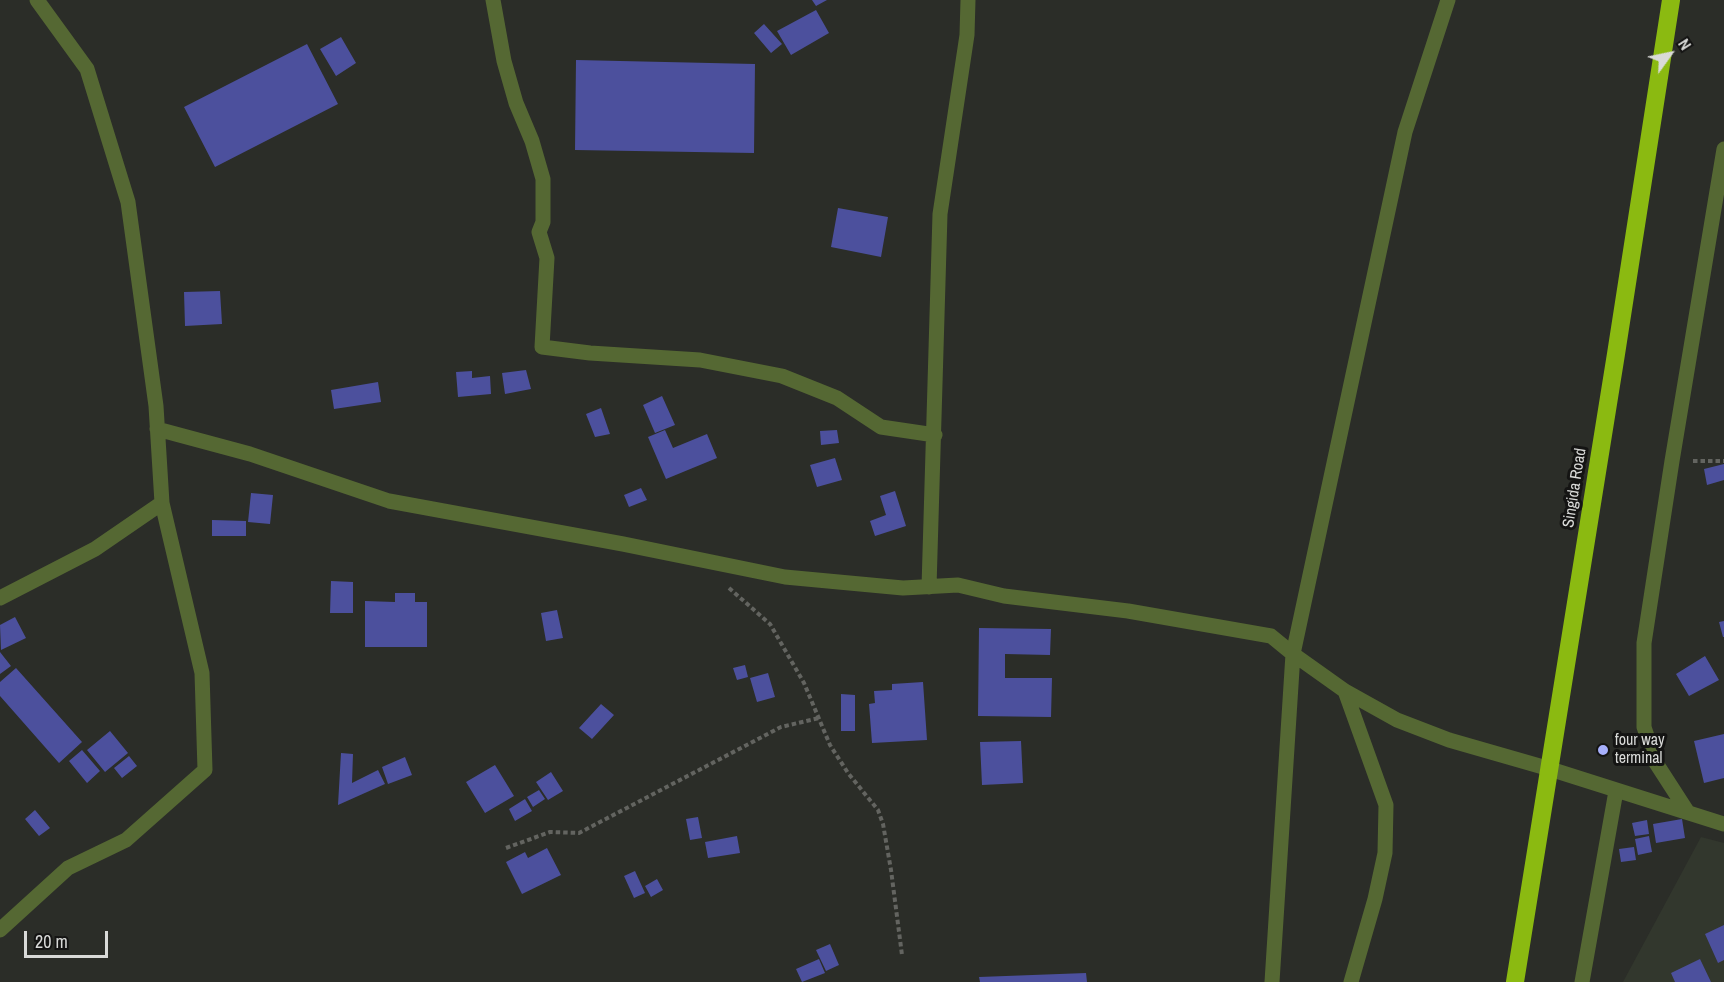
<!DOCTYPE html>
<style>
body{margin:0}
#map{position:relative;width:1724px;height:982px;overflow:hidden;background:#2b2d28;font-family:"Archivo Narrow",sans-serif}
canvas{display:block}
.north{position:absolute;left:1640px;top:24px;width:60px;height:60px;-webkit-text-stroke:4px #141413;paint-order:stroke;rotate:57deg;font-size:16px;font-weight:700;line-height:24px;text-align:center;color:#d9dad8}
.north::after{content:'';display:block;margin:auto;width:21px;height:27px;background:#d9dad8;clip-path:polygon(50% 0,100% 100%,50% 72%,0 100%)}
.scale{position:absolute;left:24px;top:931px;width:84px;height:27px;box-sizing:border-box;border:3px solid #d9dad8;border-top:0;padding-left:8px;font-size:18px;line-height:21px;white-space:nowrap;color:#d9dad8;-webkit-text-stroke:4px #141413;paint-order:stroke}
</style>
<div id="map">
<canvas width="1724" height="982"></canvas>
<div class="north">N</div>
<div class="scale">20 m</div>
</div>
<script>
const c = document.querySelector('canvas').getContext('2d');
c.lineJoin = 'round';
function paint(path, color) { c.fillStyle = color; c.fill(path, 'evenodd'); }
const shape = rows => new Path2D(rows.map(r => 'M' + r).join(''));
function trace(path, color, width, dash) { c.strokeStyle = color; c.lineWidth = width; c.lineCap = dash ? 'butt' : 'round'; c.setLineDash(dash || []); c.stroke(path); }
function write(font, color, halo, rows, align = 'center') {
  c.font = font + ' "Archivo Narrow",sans-serif'; c.lineWidth = 6; c.setLineDash([]); c.textBaseline = 'middle'; c.strokeStyle = halo; c.fillStyle = color; for (const [text, x, y, turn = 0] of rows) {
    c.save(); c.translate(x, y); c.rotate((+turn || 0) * Math.PI / 180); c.textAlign = isNaN(turn) ? turn : align; if (halo) c.strokeText(text, 0, 0); c.fillText(text, 0, 0); c.restore();
  }
}
const built = shape([
 [1701,837,1724,843,1724,982,1623,982]
]);
const building = shape([
 [812,0,827,0,816,6],
 [816,10,829,33,791,55,777,31],
 [764,24,782,44,771,53,754,33],
 [341,37,356,63,336,76,320,49],
 [307,44,338,104,215,167,184,107],
 [576,60,755,64,754,153,575,150],
 [838,208,888,217,881,257,831,247],
 [220,291,222,324,185,326,184,292],
 [526,370,531,389,505,394,502,373],
 [472,371,472,378,490,376,491,394,458,397,456,372],
 [378,382,381,402,334,409,331,390],
 [662,396,675,425,655,433,643,405],
 [601,408,610,434,595,437,586,414],
 [665,430,673,448,707,434,717,458,666,479,648,437],
 [837,430,839,443,821,445,820,431],
 [835,458,842,480,817,487,810,465],
 [1724,464,1724,480,1707,485,1704,469],
 [641,488,647,500,629,507,624,495],
 [895,491,906,526,875,536,870,521,886,515,880,496],
 [251,493,273,495,270,524,248,522],
 [212,520,246,521,246,536,212,536],
 [331,581,353,582,353,613,330,613],
 [395,593,415,593,415,602,427,602,427,647,365,647,365,601,395,602],
 [557,610,563,638,546,641,541,613],
 [15,617,26,638,1,650,0,625],
 [1724,621,1724,637,1723,637,1719,622],
 [979,628,1051,629,1050,655,1005,654,1005,678,1052,678,1051,717,978,716],
 [0,652,11,666,0,674],
 [1705,656,1719,680,1689,696,1676,674],
 [745,665,748,677,737,680,733,668],
 [16,668,82,742,59,763,0,696,0,682],
 [768,673,775,697,757,702,750,678],
 [923,682,927,740,872,743,869,704,875,703,874,691,892,690,892,684],
 [841,694,855,695,855,731,841,731],
 [601,704,614,715,592,739,579,728],
 [110,731,128,753,105,772,87,750],
 [1724,734,1724,778,1704,783,1694,741],
 [1021,741,1023,783,982,785,980,742],
 [82,750,100,771,87,783,69,761],
 [341,753,353,754,352,783,378,770,385,784,338,805],
 [129,756,137,766,122,778,114,768],
 [405,757,412,775,388,784,382,767],
 [495,765,514,796,485,813,466,782],
 [551,772,563,791,548,800,536,782],
 [539,790,545,799,533,807,527,797],
 [525,799,532,811,515,821,509,809],
 [35,810,50,828,39,836,25,819],
 [698,817,702,838,690,840,686,819],
 [1682,819,1685,838,1656,843,1653,824],
 [1647,820,1649,834,1635,836,1632,823],
 [737,836,740,853,708,858,705,842],
 [1649,836,1652,852,1638,855,1635,839],
 [1634,847,1636,860,1621,862,1619,849],
 [547,848,561,875,522,894,506,862,525,852,528,858],
 [635,871,645,893,634,898,624,876],
 [657,879,663,890,651,897,645,886],
 [1724,925,1724,960,1718,963,1705,934],
 [830,944,839,965,826,971,816,950],
 [819,959,825,973,802,982,796,969],
 [1700,959,1711,982,1675,982,1671,973],
 [1086,973,1087,982,980,982,979,977]
]);
const path = shape([
 [1693,461,1724,461],
 [729,588,770,624,804,683,830,745,848,773,878,810,883,824,891,870,902,955],
 [506,848,550,832,579,833,781,727,819,718]
]);
const minor = shape([
 [493,0,504,61,516,103,532,141,543,179,543,222,539,232,547,258,542,347,590,353,700,360,782,376,837,398,881,427,935,435],
 [157,429,250,454,389,501,623,544,785,577,903,588,958,585,1004,596,1128,611,1271,636,1293,654,1345,691,1397,720,1449,740,1550,769,1724,824],
 [929,587,940,214,967,35,968,0],
 [0,598,95,549,162,503],
 [1345,691,1386,805,1385,853,1375,899,1351,982],
 [1687,811,1656,763,1644,727,1644,643,1672,461,1724,149],
 [0,930,68,868,126,840,205,770,202,673,162,503,156,406,128,202,87,69,37,0],
 [1272,982,1293,654,1405,132,1448,0],
 [1582,982,1616,791]
]);
const highway = shape([
 [1515,982,1616,354,1671,0]
]);
const markers = [
 [1603,750,6,"#a7b0fc"]
];
const streetNames = [
 ["Singida Road",1575,488,-81]
];
const poiNames = [
 ["four way",1615,741],
 ["terminal",1615,759]
];
paint(built, '#32372d');
paint(building, '#4c509d');
trace(path, '#636460', 4, [4.5, 3]);
trace(minor, '#556833', 15);
trace(highway, '#8bba11', 18);
for (const [x, y, r, color] of markers) { const dot = new Path2D(); dot.arc(x, y, r, 0, 2 * Math.PI); c.fillStyle = color; c.fill(dot); trace(dot, '#141413', 2); }
write('16px', '#d9dad8', '#141413', streetNames);
write('16px', '#d9dad8', '#141413', poiNames, 'left');
</script>
